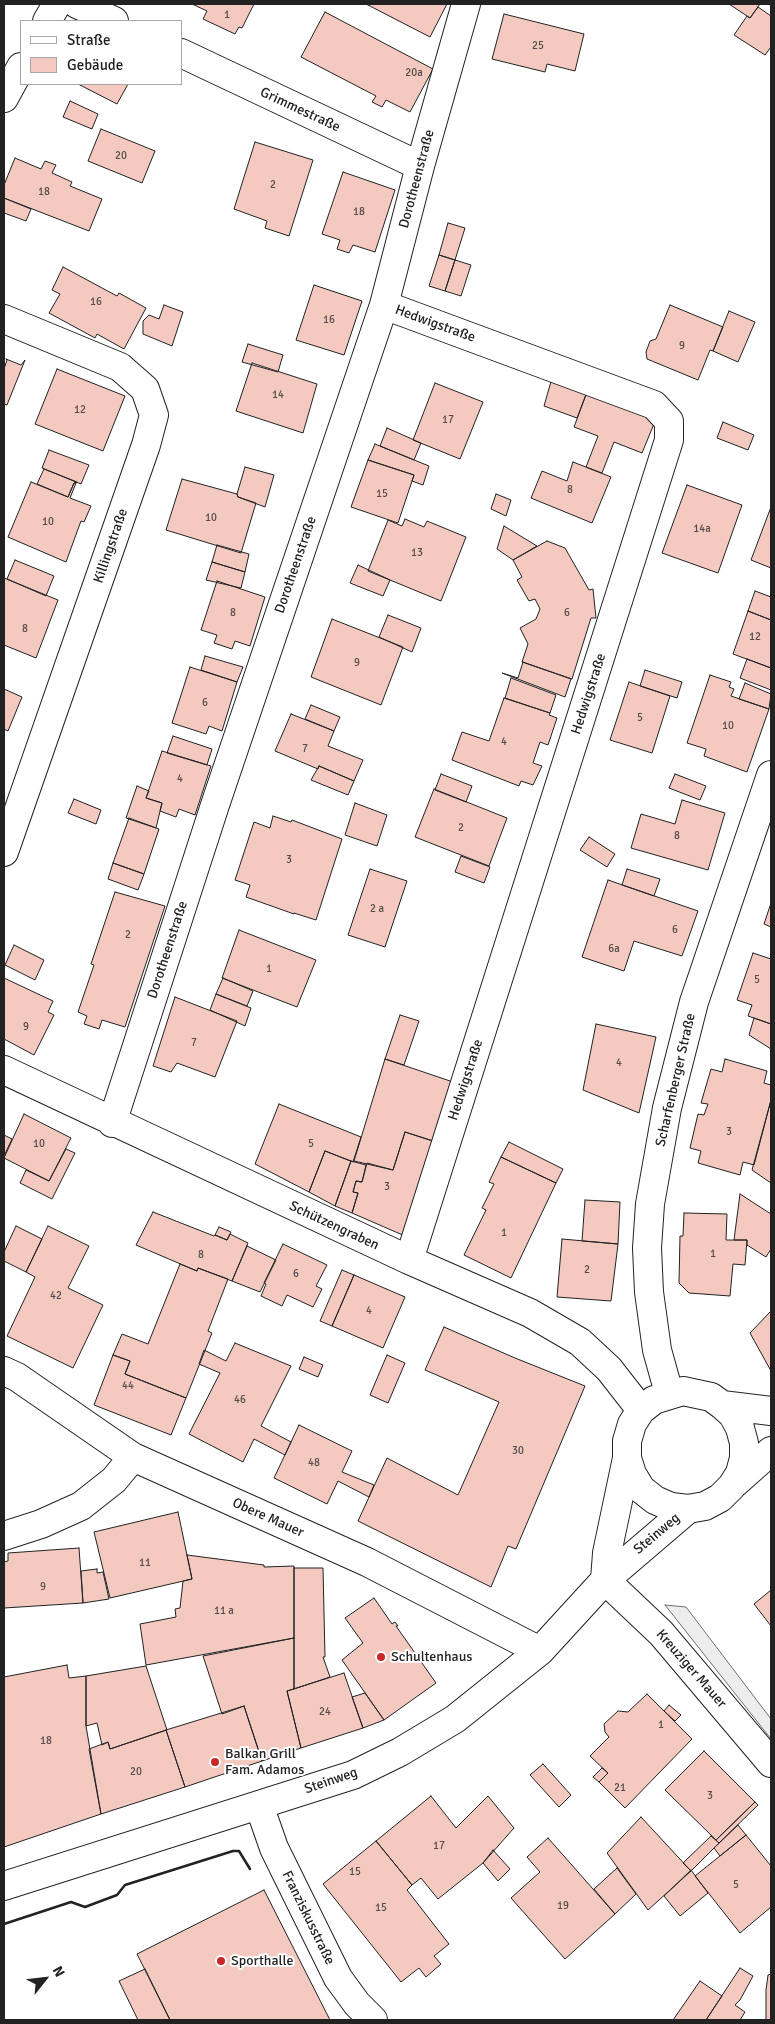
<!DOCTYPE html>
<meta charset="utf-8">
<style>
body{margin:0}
#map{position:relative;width:775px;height:2024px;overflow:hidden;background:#fff;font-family:Signika,sans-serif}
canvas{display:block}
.frame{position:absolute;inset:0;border:5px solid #222;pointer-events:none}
.legend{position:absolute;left:20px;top:20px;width:162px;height:65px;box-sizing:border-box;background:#fff;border:1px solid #a7a7a7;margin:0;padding:6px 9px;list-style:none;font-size:15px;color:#222}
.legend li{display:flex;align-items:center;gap:10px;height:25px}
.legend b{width:25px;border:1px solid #a7a7a7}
.north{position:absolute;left:20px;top:1954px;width:50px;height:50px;-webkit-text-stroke:4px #fff;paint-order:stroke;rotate:61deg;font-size:14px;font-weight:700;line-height:20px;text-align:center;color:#222}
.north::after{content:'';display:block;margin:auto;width:18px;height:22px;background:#222;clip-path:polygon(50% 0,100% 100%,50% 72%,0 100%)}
</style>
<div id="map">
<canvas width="775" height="2024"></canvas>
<div class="frame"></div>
<ul class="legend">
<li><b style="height:6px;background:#fff"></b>Straße</li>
<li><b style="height:14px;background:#f3c9c0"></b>Gebäude</li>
</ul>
<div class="north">N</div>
</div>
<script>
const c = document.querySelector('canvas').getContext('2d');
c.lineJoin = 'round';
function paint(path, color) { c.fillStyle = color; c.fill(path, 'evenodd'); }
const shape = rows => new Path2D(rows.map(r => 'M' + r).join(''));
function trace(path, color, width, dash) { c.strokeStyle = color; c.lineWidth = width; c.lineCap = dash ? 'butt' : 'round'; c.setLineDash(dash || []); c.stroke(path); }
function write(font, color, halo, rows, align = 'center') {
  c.font = font + ' Signika,sans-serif'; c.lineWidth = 4; c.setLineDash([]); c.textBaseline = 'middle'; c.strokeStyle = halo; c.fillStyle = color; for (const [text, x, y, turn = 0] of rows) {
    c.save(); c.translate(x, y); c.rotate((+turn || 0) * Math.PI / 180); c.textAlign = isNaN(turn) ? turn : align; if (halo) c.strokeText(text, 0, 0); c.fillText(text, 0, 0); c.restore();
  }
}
const parking = shape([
 [665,1605,686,1607,771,1719,771,1739,665,1605]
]);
const building = shape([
 [192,4,254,4,242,28,239,27,235,34,203,19,207,11,192,4],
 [366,4,447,4,430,37,366,4],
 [729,4,760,4,750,18,729,4],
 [758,7,771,16,771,47,765,55,734,35,747,16,750,18,758,7],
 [325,12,433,69,410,112,386,100,382,107,372,102,376,96,301,57,325,12],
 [504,14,584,34,575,71,547,64,545,72,492,59,504,14],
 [78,84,128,84,117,104,78,84],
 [70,101,98,114,92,129,63,117,70,101],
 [101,129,155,151,142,183,88,161,101,129],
 [255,142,313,160,289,236,265,228,267,221,234,209,255,142],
 [15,158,41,169,45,161,56,165,52,173,72,182,70,186,102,199,89,231,4,198,4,185,15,158],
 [343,172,395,190,375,252,353,245,349,253,337,249,340,240,322,234,343,172],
 [4,198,31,209,26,221,4,213,4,198],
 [448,223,465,228,455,260,439,255,448,223],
 [439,255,455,260,445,291,429,286,439,255],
 [455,260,471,265,461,296,445,291,455,260],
 [63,267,117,296,119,293,146,308,124,349,97,334,95,338,49,313,60,294,52,290,63,267],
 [314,285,362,301,344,355,296,340,314,285],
 [164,305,183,312,172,346,143,334,143,321,149,315,159,319,164,305],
 [670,305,723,327,713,351,710,350,698,380,647,359,646,352,650,341,656,339,670,305],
 [729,311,755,322,738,362,713,351,729,311],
 [248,344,283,355,278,372,242,362,248,344],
 [6,359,21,365,25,360,7,405,4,404,4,369,7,360,6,359],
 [252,363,317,384,303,433,236,411,252,363],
 [57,369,125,396,103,451,35,424,57,369],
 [552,378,587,392,577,418,544,406,552,378],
 [435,383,483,402,460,459,413,440,435,383],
 [587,392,656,419,642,453,614,442,602,473,586,467,598,436,574,427,587,392],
 [723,422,754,435,748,450,717,438,723,422],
 [387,428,421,443,414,460,380,446,387,428],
 [375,444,429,466,423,485,412,481,414,475,368,460,375,444],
 [49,450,89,465,81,484,42,468,49,450],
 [368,460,414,475,398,523,351,507,368,460],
 [573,462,611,477,592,523,531,498,542,471,567,481,573,462],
 [245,467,274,475,265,507,238,497,237,494,245,467],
 [44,469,77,482,74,483,68,497,37,484,44,469],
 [182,479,237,494,238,497,256,503,241,553,166,530,182,479],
 [31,482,68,497,74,483,76,483,70,498,91,506,84,522,81,521,66,562,8,537,31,482],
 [687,485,742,505,718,573,662,553,687,485],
 [496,494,511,500,506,516,491,509,496,494],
 [771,507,771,568,751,560,771,507],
 [405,519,424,527,427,521,466,537,441,601,368,571,388,520,402,526,405,519],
 [504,526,537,546,513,560,497,549,504,526],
 [547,541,565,548,589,590,593,589,596,618,591,618,572,679,522,662,528,644,520,628,536,619,540,609,535,599,529,601,517,580,522,577,513,560,547,541],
 [217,545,249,554,245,572,212,562,217,545],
 [15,560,54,576,46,596,7,579,15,560],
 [212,562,245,572,241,588,206,580,212,562],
 [358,565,390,580,383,596,350,583,358,565],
 [4,578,58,600,36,658,4,645,4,578],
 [217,581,265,597,250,646,235,641,232,649,214,643,217,635,201,630,217,581],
 [755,591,771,597,771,620,748,611,755,591],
 [748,611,771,620,771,668,733,654,748,611],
 [388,615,421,628,412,652,379,637,388,615],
 [332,619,403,647,381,705,311,677,332,619],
 [205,656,243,667,237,682,201,670,205,656],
 [747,659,771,668,771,690,740,678,747,659],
 [523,662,571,679,565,697,502,673,518,678,523,662],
 [190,667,237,682,222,731,209,726,206,734,172,723,190,667],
 [645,670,682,682,677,698,640,686,645,670],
 [710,675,731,682,729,687,734,689,731,696,769,709,747,772,704,756,706,749,687,743,710,675],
 [511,678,556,695,550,713,505,698,511,678],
 [629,682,670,696,652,753,610,740,629,682],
 [745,683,771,694,769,709,739,699,745,683],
 [4,689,22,697,8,731,4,729,4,689],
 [504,698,550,713,549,715,557,718,548,745,540,742,533,763,542,766,533,785,521,781,519,786,452,760,462,732,489,741,504,698],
 [311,705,340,717,334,731,305,719,311,705],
 [291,714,334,731,328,746,363,760,354,781,319,766,318,769,275,751,291,714],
 [173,736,212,749,207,765,167,753,173,736],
 [162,751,211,766,195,815,179,809,176,817,160,811,162,803,146,798,162,751],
 [319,766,354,781,348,795,311,780,319,766],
 [441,774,472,786,466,802,435,790,441,774],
 [675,774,706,786,700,800,669,788,675,774],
 [137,786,149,791,146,798,162,803,156,828,126,818,137,786],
 [434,789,507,818,489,866,415,837,434,789],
 [74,799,101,810,96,824,68,813,74,799],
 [682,800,725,813,708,870,631,848,641,814,675,824,682,800],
 [355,803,387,815,377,846,345,835,355,803],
 [273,816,291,822,292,820,342,839,316,920,294,913,294,914,246,897,250,885,235,880,254,822,270,828,273,816],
 [129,818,159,829,144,874,113,863,129,818],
 [589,837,615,854,607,867,580,850,589,837],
 [461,856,490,867,484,883,455,872,461,856],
 [113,863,144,874,138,890,108,879,113,863],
 [370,869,407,881,385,947,348,935,370,869],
 [627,869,660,879,654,896,622,885,627,869],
 [608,880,698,911,682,956,634,941,624,971,582,957,608,880],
 [115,892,165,906,125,1027,102,1020,99,1029,84,1024,87,1016,78,1012,94,965,91,964,115,892],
 [771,903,771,927,764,924,771,903],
 [239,930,316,960,297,1007,222,978,239,930],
 [14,945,44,960,35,980,5,965,14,945],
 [753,953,771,959,771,1024,748,1016,752,1005,737,1000,753,953],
 [4,978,53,1001,48,1012,54,1015,34,1055,4,1039,4,978],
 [223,978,253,991,247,1006,216,994,223,978],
 [216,994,251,1008,245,1026,210,1010,216,994],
 [175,997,237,1021,215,1077,177,1063,171,1072,153,1066,175,997],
 [400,1015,419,1021,404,1065,385,1059,400,1015],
 [754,1018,771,1024,771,1049,749,1035,754,1018],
 [596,1024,656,1037,639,1113,583,1090,596,1024],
 [385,1059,456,1083,436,1142,405,1132,393,1170,354,1161,385,1059],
 [725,1059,767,1071,764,1083,771,1085,771,1100,754,1165,743,1162,740,1175,698,1163,701,1151,690,1148,698,1114,704,1115,708,1104,701,1103,711,1069,722,1072,725,1059],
 [771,1100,771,1183,752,1170,771,1100],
 [279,1104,361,1137,353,1162,325,1151,309,1192,255,1164,279,1104],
 [24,1114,71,1138,49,1181,4,1158,24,1114],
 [405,1132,436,1142,405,1236,352,1213,358,1193,353,1192,356,1181,362,1182,367,1163,393,1170,405,1132],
 [4,1135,12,1139,4,1156,4,1135],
 [509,1142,563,1169,556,1183,501,1157,509,1142],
 [66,1149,75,1153,52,1199,20,1183,26,1170,49,1181,66,1149],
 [325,1151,351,1161,335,1206,309,1192,325,1151],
 [501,1157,556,1183,511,1278,464,1255,486,1210,482,1208,494,1184,489,1182,501,1157],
 [351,1161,366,1165,362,1182,356,1181,353,1192,358,1193,352,1213,335,1206,351,1161],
 [740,1194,771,1214,771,1249,766,1257,747,1245,747,1240,734,1240,740,1194],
 [585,1200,620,1202,618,1244,582,1241,585,1200],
 [153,1212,214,1236,215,1235,227,1240,230,1234,248,1243,232,1281,198,1268,197,1271,136,1245,153,1212],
 [684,1213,727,1214,726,1240,747,1240,745,1265,733,1264,730,1296,689,1293,679,1283,680,1236,683,1236,684,1213],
 [16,1226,42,1239,26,1272,4,1261,4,1252,16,1226],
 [48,1226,89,1246,68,1288,103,1305,73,1368,7,1336,35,1277,26,1272,48,1226],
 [219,1227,231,1232,227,1240,215,1235,219,1227],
 [562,1239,618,1244,611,1301,557,1297,562,1239],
 [283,1244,327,1265,316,1286,322,1289,313,1307,287,1295,282,1306,261,1296,266,1284,264,1283,283,1244],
 [247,1246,276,1260,260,1292,232,1281,247,1246],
 [180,1264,197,1271,198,1268,228,1279,208,1331,212,1333,186,1398,125,1374,130,1361,113,1355,122,1334,148,1344,180,1264],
 [342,1270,354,1275,332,1326,320,1321,342,1270],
 [354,1275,405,1297,383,1348,332,1326,354,1275],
 [771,1311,771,1371,750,1333,771,1311],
 [444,1327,515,1358,585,1386,516,1549,508,1546,491,1587,358,1521,387,1458,458,1495,499,1402,425,1370,444,1327],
 [235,1343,291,1366,261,1426,291,1442,285,1455,254,1439,243,1462,189,1434,220,1373,199,1364,204,1350,226,1361,235,1343],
 [113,1355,130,1361,125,1374,186,1398,171,1435,94,1405,113,1355],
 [387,1355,405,1363,388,1403,370,1395,387,1355],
 [304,1357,323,1365,318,1377,299,1369,304,1357],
 [299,1425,352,1451,342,1472,374,1485,369,1497,338,1481,327,1504,274,1478,299,1425],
 [178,1512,192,1579,110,1598,94,1532,178,1512],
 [79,1548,83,1603,4,1608,4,1562,8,1561,8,1553,79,1548],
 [187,1555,264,1565,264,1567,294,1566,294,1638,146,1665,140,1624,176,1617,175,1609,180,1608,183,1581,192,1579,187,1555],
 [294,1568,323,1568,325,1657,323,1657,330,1677,294,1689,294,1568],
 [97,1569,97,1573,103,1572,109,1599,83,1603,81,1571,97,1569],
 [771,1590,771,1626,754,1604,771,1590],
 [374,1598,392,1624,395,1622,398,1626,396,1626,436,1683,384,1720,342,1660,363,1643,345,1618,374,1598],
 [294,1638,294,1689,287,1691,301,1748,262,1761,244,1706,222,1714,203,1656,294,1638],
 [67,1665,69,1678,86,1676,86,1726,101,1814,4,1847,4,1677,67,1665],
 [146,1666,167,1730,110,1749,108,1742,102,1745,97,1723,86,1726,86,1676,146,1666],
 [344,1673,363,1728,301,1748,287,1691,344,1673],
 [365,1693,384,1720,363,1728,352,1697,365,1693],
 [647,1694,692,1739,625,1808,599,1782,608,1773,590,1756,609,1737,605,1732,604,1724,618,1711,628,1712,647,1694],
 [669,1705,681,1715,675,1721,664,1711,669,1705],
 [244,1706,262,1761,185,1787,166,1730,244,1706],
 [166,1730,185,1787,101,1814,89,1749,108,1742,110,1749,166,1730],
 [704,1751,755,1802,716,1840,665,1790,704,1751],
 [543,1764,571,1795,559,1807,530,1775,543,1764],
 [602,1768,608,1773,599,1782,593,1777,602,1768],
 [431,1796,456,1828,488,1796,514,1828,483,1863,438,1899,421,1878,412,1885,376,1841,431,1796],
 [755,1802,758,1805,719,1843,716,1840,755,1802],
 [641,1817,691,1871,648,1910,607,1853,641,1817],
 [738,1825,746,1835,720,1856,714,1848,738,1825],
 [746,1835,771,1866,771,1907,740,1933,695,1876,746,1835],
 [711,1836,719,1843,691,1871,683,1863,711,1836],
 [548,1838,615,1914,565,1959,511,1898,540,1872,527,1857,548,1838],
 [376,1841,412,1885,407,1890,449,1944,434,1956,441,1964,426,1977,419,1968,401,1982,323,1884,376,1841],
 [493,1850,510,1869,498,1881,483,1863,493,1850],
 [617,1868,636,1894,615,1914,594,1889,617,1868],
 [691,1870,708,1893,680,1916,664,1896,691,1870],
 [264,1890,330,2020,170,2020,137,1954,264,1890],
 [740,1968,753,1976,740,2000,735,2005,745,2012,740,2020,706,2020,740,1968],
 [145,1969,170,2020,138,2020,119,1981,145,1969],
 [771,1974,771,2020,766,2020,766,1990,768,1975,771,1974],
 [700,1981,722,1996,706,2020,673,2020,700,1981]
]);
const street = shape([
 [77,4,114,21],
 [47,21,57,4],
 [181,53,420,166],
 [4,98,21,67],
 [384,305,654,405,669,421,669,440,409,1260],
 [4,319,120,367,145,389,154,415,146,445,4,852],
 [4,1070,409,1260,530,1313,580,1342,609,1369,641,1410],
 [112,1123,215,805,384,305,420,166,466,4],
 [4,1371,17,1377,133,1457,367,1562,540,1651],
 [4,1536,41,1524,81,1506,114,1480,133,1457],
 [605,1580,661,1633,771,1763],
 [605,1580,607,1553,627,1458],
 [259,1805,274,1848,338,1978,357,2004,373,2020],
 [4,1886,353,1775,400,1752,455,1719,540,1651,605,1580,688,1509]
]);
const secondary = shape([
 [669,1393,657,1350,649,1292,647,1248,650,1204,667,1108,694,1002,771,775],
 [722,1405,733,1415,740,1428,744,1443,744,1458,740,1473,732,1486,720,1498,705,1506,688,1509,671,1507,655,1500,641,1489,632,1474,627,1458,627,1441,632,1424,641,1410,654,1400,683,1391,711,1397,722,1405,771,1411],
 [735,1483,771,1451]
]);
const wall = shape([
 [4,1924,71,1902,85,1907,117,1895,125,1885,233,1851,239,1851,250,1869]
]);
const markers = [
 [381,1657,5,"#c62828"],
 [215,1762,5,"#c62828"],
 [221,1961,5,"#c62828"]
];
const numberNames = [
 ["1",227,15],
 ["25",538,46],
 ["20a",414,73],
 ["20",121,156],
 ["2",273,185],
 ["18",44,192],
 ["18",359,212],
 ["16",96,302],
 ["16",329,320],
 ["9",682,346],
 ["14",278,395],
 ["12",80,410],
 ["17",448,420],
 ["8",570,490],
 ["15",382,494],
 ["10",211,518],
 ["10",48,522],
 ["14a",702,529],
 ["13",417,553],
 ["8",233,613],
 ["6",567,613],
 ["8",25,629],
 ["12",755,637],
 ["9",357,663],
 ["6",205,703],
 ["5",640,718],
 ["10",728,726],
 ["4",504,742],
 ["7",305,749],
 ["4",180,779],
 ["2",461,828],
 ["8",677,836],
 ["3",289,860],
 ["2 a",377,909],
 ["6",675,930],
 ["2",128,935],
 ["6a",614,949],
 ["1",269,969],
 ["5",757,980],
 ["9",26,1027],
 ["7",194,1043],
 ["4",619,1063],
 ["3",729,1132],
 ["10",39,1144],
 ["5",311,1144],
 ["3",387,1187],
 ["1",504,1233],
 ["1",713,1254],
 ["8",201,1255],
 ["2",587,1270],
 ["6",296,1274],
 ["42",56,1296],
 ["4",369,1311],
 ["44",128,1386],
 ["46",240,1400],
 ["30",518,1451],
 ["48",314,1463],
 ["11",145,1563],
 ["9",43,1587],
 ["11 a",224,1611],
 ["24",325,1712],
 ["1",661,1725],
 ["18",46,1741],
 ["20",136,1772],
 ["21",620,1788],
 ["3",710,1796],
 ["17",439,1846],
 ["15",355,1872],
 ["5",736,1885],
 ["19",563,1906],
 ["15",381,1908]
];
const streetNames = [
 ["Grimmestraße",300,110,25],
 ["Dorotheenstraße",417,179,-75],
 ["Hedwigstraße",435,324,20],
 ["Killingstraße",111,546,-71],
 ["Dorotheenstraße",296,565,-71],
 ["Hedwigstraße",589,694,-72],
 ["Dorotheenstraße",168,950,-72],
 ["Hedwigstraße",466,1080,-72],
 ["Scharfenberger Straße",676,1080,-77],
 ["Schützengraben",334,1226,25],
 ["Obere Mauer",268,1518,24],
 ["Steinweg",657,1534,-40],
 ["Kreuziger Mauer",691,1669,49],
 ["Steinweg",331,1781,-19],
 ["Franziskusstraße",308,1918,64]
];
const poiNames = [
 ["Schultenhaus",391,1657],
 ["Balkan Grill",225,1754],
 ["Fam. Adamos",225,1770],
 ["Sporthalle",231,1961]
];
paint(parking, '#ededed');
trace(parking, '#6f6f6f', 1);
paint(building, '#f3c9c0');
trace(building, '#222', 1);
trace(street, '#222', 30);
trace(secondary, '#222', 30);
trace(street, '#fff', 28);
trace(secondary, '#fff', 28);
trace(wall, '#222', 2.5);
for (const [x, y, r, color] of markers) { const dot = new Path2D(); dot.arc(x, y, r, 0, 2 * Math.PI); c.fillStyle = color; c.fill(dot); trace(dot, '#fff', 2); }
write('11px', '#564c4a', null, numberNames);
write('14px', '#222', '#fff', streetNames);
write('14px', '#222', '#fff', poiNames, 'left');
</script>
